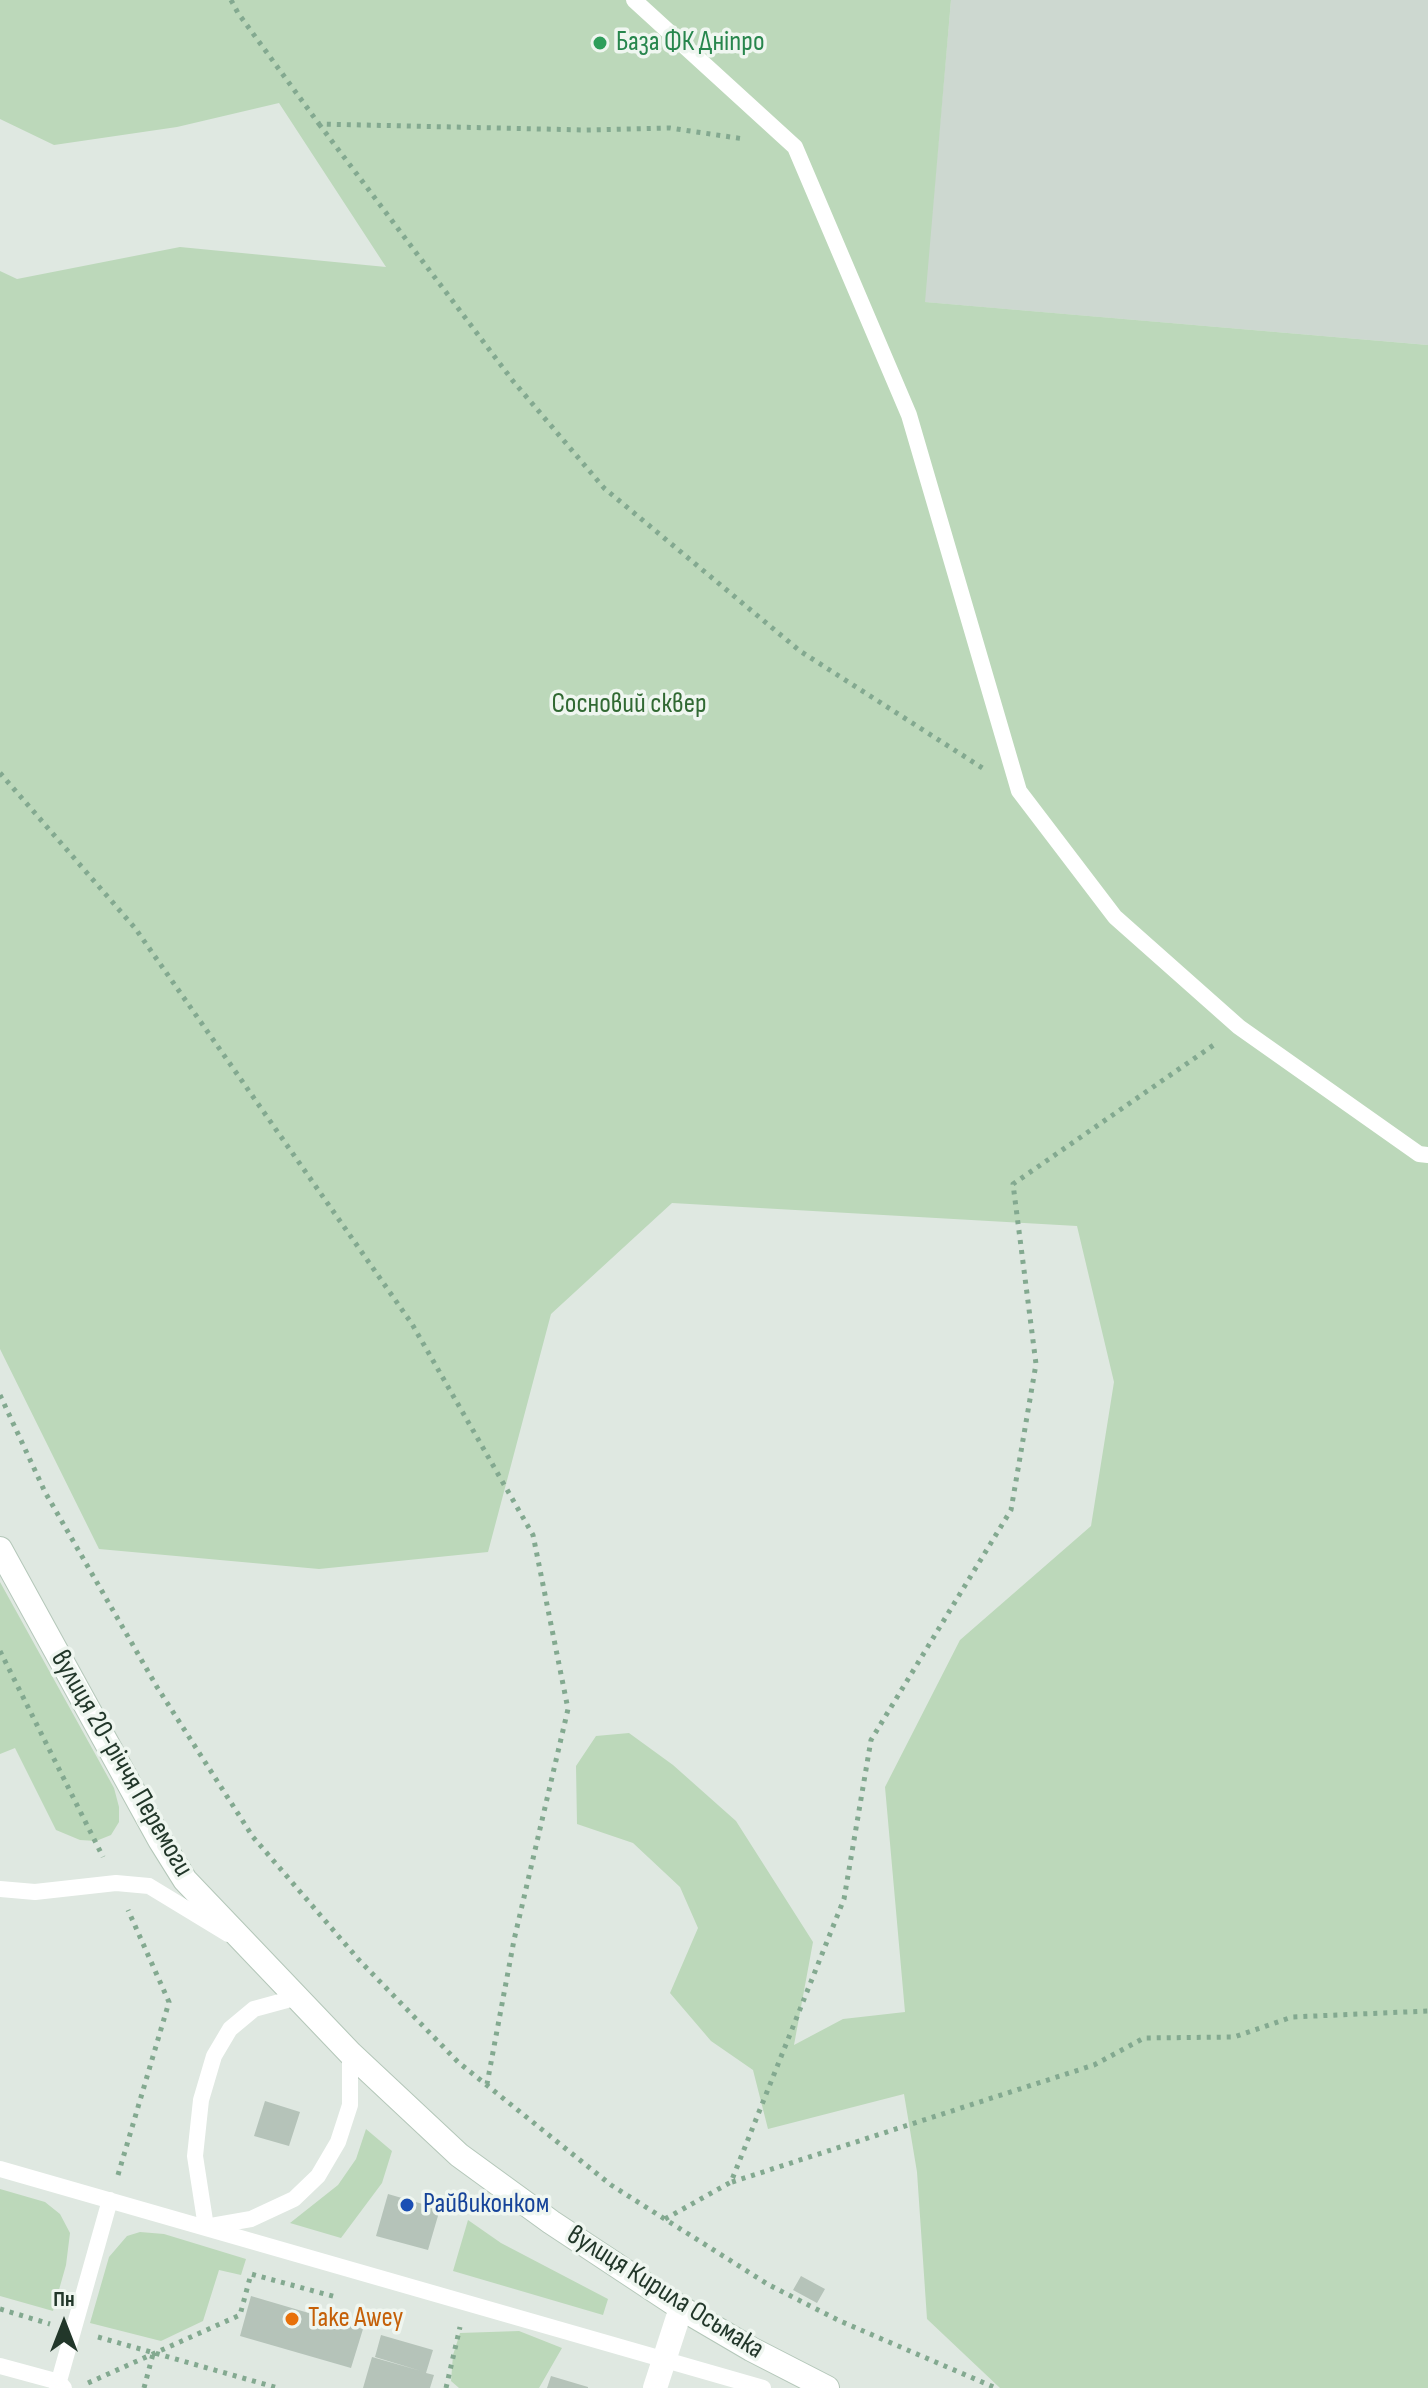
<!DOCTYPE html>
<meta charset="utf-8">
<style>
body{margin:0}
#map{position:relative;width:1428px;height:2388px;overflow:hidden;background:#dfe8e1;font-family:"Sofia Sans Condensed",sans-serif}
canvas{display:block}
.north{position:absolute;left:24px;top:2284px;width:80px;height:80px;-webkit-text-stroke:6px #eff6f0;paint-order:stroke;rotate:0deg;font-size:22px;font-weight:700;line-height:32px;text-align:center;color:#22372a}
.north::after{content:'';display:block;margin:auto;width:28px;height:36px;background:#22372a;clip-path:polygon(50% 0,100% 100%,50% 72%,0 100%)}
</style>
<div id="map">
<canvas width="1428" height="2388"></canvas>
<div class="north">Пн</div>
</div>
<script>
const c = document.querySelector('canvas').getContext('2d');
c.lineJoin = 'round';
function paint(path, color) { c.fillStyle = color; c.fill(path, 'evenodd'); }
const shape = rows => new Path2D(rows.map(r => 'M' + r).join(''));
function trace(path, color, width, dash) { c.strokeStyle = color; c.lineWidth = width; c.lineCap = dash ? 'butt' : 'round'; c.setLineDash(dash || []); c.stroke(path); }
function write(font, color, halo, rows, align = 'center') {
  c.font = font + ' "Sofia Sans Condensed",sans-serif'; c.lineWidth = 7; c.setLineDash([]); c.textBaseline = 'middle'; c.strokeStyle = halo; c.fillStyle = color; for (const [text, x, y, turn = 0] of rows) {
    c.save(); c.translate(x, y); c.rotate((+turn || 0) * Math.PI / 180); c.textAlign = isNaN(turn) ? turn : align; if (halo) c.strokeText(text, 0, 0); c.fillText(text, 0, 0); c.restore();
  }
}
const built = shape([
 [951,0,1428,0,1428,345,924,302]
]);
const green = shape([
 [0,0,951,0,925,302,1428,345,1428,2388,1000,2388,927,2319,917,2172,904,2094,768,2129,753,2070,711,2041,670,1993,698,1928,680,1887,633,1843,577,1824,576,1766,596,1736,629,1733,673,1765,736,1821,813,1942,794,2045,843,2019,905,2012,885,1787,960,1640,1091,1526,1114,1382,1077,1226,672,1203,551,1314,488,1552,319,1569,99,1549,0,1349,0,271,17,279,180,247,386,267,279,103,177,127,54,145,0,119],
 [0,1582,114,1788,119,1807,119,1822,111,1835,96,1841,80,1840,56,1830,15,1748,0,1754],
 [366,2129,392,2151,382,2183,341,2238,290,2223,338,2185,356,2159],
 [0,2189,45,2202,60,2214,70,2233,66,2265,53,2311,0,2296],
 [468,2220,501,2243,608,2299,603,2315,453,2271],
 [140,2232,164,2234,246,2259,241,2275,219,2270,203,2321,161,2341,90,2323,109,2257,127,2236],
 [519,2331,562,2348,539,2388,459,2388,451,2381,453,2355,460,2333]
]);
const building = shape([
 [265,2101,300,2112,289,2146,254,2136],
 [388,2194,440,2209,428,2250,376,2236],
 [801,2276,825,2289,817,2303,793,2290],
 [251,2296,363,2329,351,2368,240,2336],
 [381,2335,433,2350,426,2373,434,2375,430,2388,363,2388,372,2357,421,2371,375,2357],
 [551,2376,588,2387,588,2388,547,2388]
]);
const path = shape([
 [231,0,238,13,319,124,586,130,670,128,744,139],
 [319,124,513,381,604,488,800,651,984,769],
 [0,773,135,928,412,1324,533,1535,568,1709,514,1940,487,2084],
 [0,1395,45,1492,157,1687,253,1837,359,1960,458,2062,611,2185,769,2285,840,2321,996,2388],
 [0,1651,103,1857],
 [118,2175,169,2002,128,1910],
 [732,2182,1094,2065,1144,2038,1234,2037,1292,2017,1428,2011],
 [665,2219,731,2182,844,1899,871,1740,1011,1510,1036,1364,1013,1184,1218,1042],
 [0,2309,50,2324],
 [98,2337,278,2388],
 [88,2383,240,2315,251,2274,336,2297],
 [144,2388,153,2354],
 [446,2388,460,2327]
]);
const lane = shape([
 [634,0,795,147,909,415,1019,791,1115,917,1239,1027,1419,1154,1428,1155],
 [0,1889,35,1892,116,1883,149,1886,228,1934],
 [0,2169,763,2388],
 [211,2226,251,2219,294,2199,318,2176,338,2142,350,2105,350,2053],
 [206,2227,195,2156,201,2100,214,2056,230,2029,254,2009,298,1997],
 [0,2366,59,2382,64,2388],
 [57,2388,110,2200]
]);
const street = shape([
 [655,2388,681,2308]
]);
const secondary = shape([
 [0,1549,160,1840,185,1880,350,2053,459,2155,551,2222,681,2308,751,2349,827,2388]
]);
const markers = [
 [600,43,8,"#2e9e5b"],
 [407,2205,8,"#1a4fb4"],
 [292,2319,8,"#e8710a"]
];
const leisureNames = [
 ["База ФК Дніпро",616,43]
];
const parkNames = [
 ["Сосновий сквер",629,705]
];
const streetNames = [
 ["вулиця 20-річчя Перемоги",121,1764,60],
 ["вулиця Кирила Осьмака",665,2293,32]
];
const transitNames = [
 ["Райвиконком",423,2205]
];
const foodNames = [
 ["Take Awey",308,2319]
];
paint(built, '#cdd8d0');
paint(green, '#bcd8ba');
paint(building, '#b5c3b9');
trace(secondary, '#b4c7b9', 26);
trace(path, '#83a990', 5, [4, 6]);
trace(lane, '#fff', 16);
trace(street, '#fff', 24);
trace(secondary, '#fff', 24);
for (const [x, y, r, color] of markers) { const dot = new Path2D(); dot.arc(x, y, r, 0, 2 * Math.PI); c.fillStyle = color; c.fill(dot); trace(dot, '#eff6f0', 3); }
write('28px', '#27864d', '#eff6f0', leisureNames, 'left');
write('28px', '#316933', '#eff6f0', parkNames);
write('28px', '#22372a', '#eff6f0', streetNames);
write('28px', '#164399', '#eff6f0', transitNames, 'left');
write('28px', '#c56008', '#eff6f0', foodNames, 'left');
</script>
